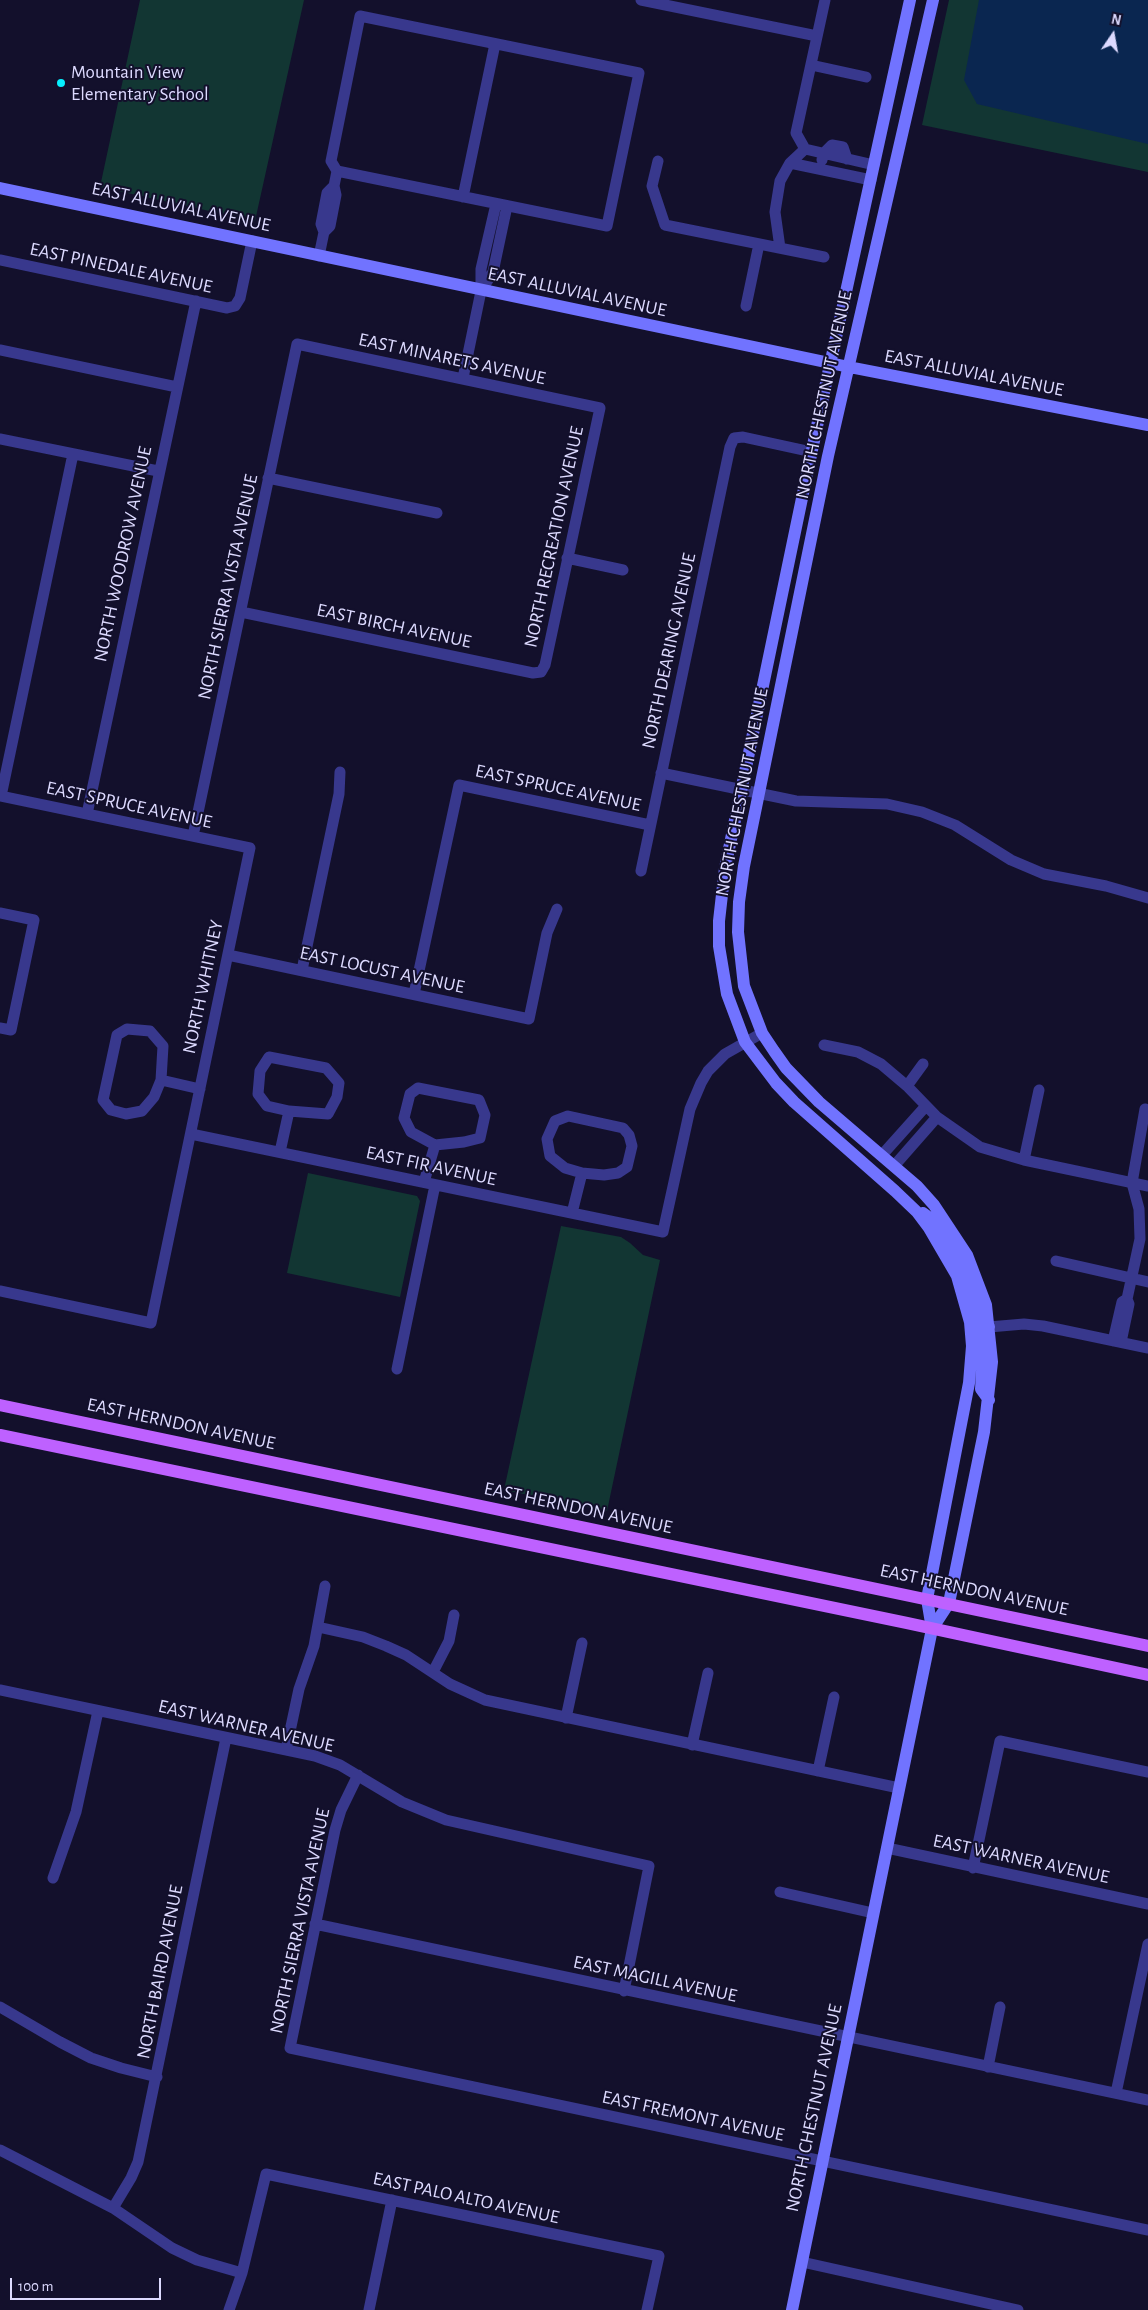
<!DOCTYPE html>
<style>
body{margin:0}
#map{position:relative;width:1148px;height:2310px;overflow:hidden;background:#13102c;font-family:"Alegreya Sans",sans-serif}
canvas{display:block}
.north{position:absolute;left:1088px;top:10px;width:50px;height:50px;-webkit-text-stroke:4px #13102c;paint-order:stroke;rotate:12deg;font-size:14px;font-weight:700;line-height:20px;text-align:center;color:#dddaff}
.north::after{content:'';display:block;margin:auto;width:18px;height:22px;background:#dddaff;clip-path:polygon(50% 0,100% 100%,50% 72%,0 100%)}
.scale{position:absolute;left:10px;top:2278px;width:151px;height:22px;box-sizing:border-box;border:2px solid #dddaff;border-top:0;padding-left:6px;font-size:15px;line-height:18px;white-space:nowrap;color:#dddaff;-webkit-text-stroke:4px #13102c;paint-order:stroke}
</style>
<div id="map">
<canvas width="1148" height="2310"></canvas>
<div class="north">N</div>
<div class="scale">100 m</div>
</div>
<script>
const c = document.querySelector('canvas').getContext('2d');
c.lineJoin = 'round';
function paint(path, color) { c.fillStyle = color; c.fill(path, 'evenodd'); }
const shape = rows => new Path2D(rows.map(r => 'M' + r).join(''));
function trace(path, color, width, dash) { c.strokeStyle = color; c.lineWidth = width; c.lineCap = dash ? 'butt' : 'round'; c.setLineDash(dash || []); c.stroke(path); }
function write(font, color, halo, rows, align = 'center') {
  c.font = font + ' "Alegreya Sans",sans-serif'; c.lineWidth = 4; c.setLineDash([]); c.textBaseline = 'middle'; c.strokeStyle = halo; c.fillStyle = color; for (const [text, x, y, turn = 0] of rows) {
    c.save(); c.translate(x, y); c.rotate((+turn || 0) * Math.PI / 180); c.textAlign = isNaN(turn) ? turn : align; if (halo) c.strokeText(text, 0, 0); c.fillText(text, 0, 0); c.restore();
  }
}
const green = shape([
 [140,0,304,0,255,221,100,187],
 [949,0,1148,0,1148,172,922,125],
 [308,1173,417,1196,420,1201,400,1297,287,1273],
 [561,1226,621,1237,630,1243,643,1255,660,1260,607,1511,504,1490]
]);
const water = shape([
 [979,0,1148,0,1148,144,977,104,964,80]
]);
const street = shape([
 [641,0,817,36],
 [825,0,796,133,805,149,874,165],
 [360,16,639,73,607,226,337,171,331,161,360,16],
 [811,65,866,77],
 [822,160,823,154,832,145,843,147,847,159],
 [658,161,652,186,665,225,824,257],
 [790,163,871,180],
 [463,197,495,44],
 [324,232,321,224,327,193,334,186],
 [780,248,775,212,780,181,790,163,805,149],
 [319,256,324,232,330,226,336,195,334,186,337,171],
 [0,260,227,308,235,306,240,298,252,241],
 [481,291,493,272,507,206],
 [746,306,759,244],
 [0,350,177,387],
 [463,378,481,291,481,269,496,204],
 [0,439,158,471],
 [268,478,437,513],
 [567,558,623,570],
 [661,773,796,801,887,804,922,812,955,825,1011,860,1044,874,1106,886,1148,898],
 [0,796,250,848,151,1323,0,1291],
 [1,796,73,454],
 [87,814,196,301],
 [193,836,297,344,600,408,545,665,541,672,533,673,241,612],
 [641,871,730,447,734,438,743,437,812,452],
 [0,913,34,920,11,1030,0,1028],
 [228,955,529,1019,547,933,557,909],
 [302,970,339,794,340,772],
 [414,994,459,785,650,825],
 [824,1045,858,1052,881,1064,907,1086,937,1117,980,1147,1024,1160,1148,1186],
 [161,1080,154,1097,142,1111,126,1114,111,1110,103,1100,117,1035,127,1029,150,1031,163,1046,161,1080,200,1089],
 [907,1086,923,1064],
 [191,1134,663,1232,690,1109,701,1083,708,1071,725,1054,762,1033],
 [280,1152,289,1111,267,1106,258,1094,260,1071,269,1057,326,1068,339,1083,337,1097,328,1114,289,1111],
 [882,1155,925,1107],
 [1024,1160,1039,1090],
 [894,1166,937,1117],
 [424,1182,435,1145,411,1132,404,1118,410,1094,418,1088,479,1100,485,1115,480,1138,464,1142,435,1145],
 [572,1213,582,1173,565,1168,550,1156,547,1139,555,1121,568,1116,623,1128,629,1135,632,1146,627,1167,618,1173,604,1175,582,1173],
 [1056,1261,1148,1282],
 [1127,1299,1140,1239,1139,1209,1132,1183,1145,1109],
 [989,1327,1024,1324,1043,1326,1148,1348],
 [1113,1341,1122,1302,1127,1299,1129,1304,1121,1342],
 [397,1369,435,1185],
 [318,1627,363,1637,386,1646,406,1655,450,1684,485,1700,899,1788],
 [433,1672,449,1641,454,1615],
 [0,1690,315,1756,340,1765,402,1802,446,1820,649,1866,624,1991],
 [566,1718,582,1643],
 [692,1745,708,1673],
 [286,1750,299,1689,314,1646,325,1586],
 [818,1771,834,1697],
 [358,1775,341,1810,335,1830,290,2048,1148,2230],
 [887,1848,1148,1904],
 [973,1868,1000,1741,1148,1772],
 [53,1878,76,1812,98,1711],
 [780,1892,873,1913],
 [315,1924,1148,2100],
 [0,2007,60,2042,91,2058,121,2068,157,2077],
 [988,2067,1000,2007],
 [1116,2093,1148,1944],
 [0,2150,113,2208,172,2248,197,2260,242,2273],
 [113,2208,131,2178,138,2162,226,1738],
 [802,2262,1018,2310],
 [229,2310,242,2273,266,2174,659,2256,647,2310],
 [369,2310,392,2200]
]);
const secondary = shape([
 [0,188,849,367,1148,425],
 [923,1213,938,1224,952,1245,964,1270,978,1317,989,1327],
 [970,1322,979,1329,981,1334,983,1354,981,1389,989,1400],
 [932,1629,949,1603,984,1432,992,1362,986,1305,967,1255,934,1205,917,1186,819,1102,786,1068,774,1051,762,1033,744,986,738,932,739,902,744,866,828,456,933,0],
 [792,2310,932,1629,927,1599,969,1383,972,1346,970,1322,957,1276,929,1228,917,1212,895,1191,794,1102,776,1083,745,1042,727,994,719,946,719,921,725,868,826,383,910,0]
]);
const primary = shape([
 [0,1405,1148,1646],
 [0,1435,907,1623,1148,1675]
]);
const markers = [
 [61,83,5,"#06f0ff"]
];
const poiNames = [
 ["Mountain View",71,72],
 ["Elementary School",71,94]
];
const streetNames = [
 ["EAST ALLUVIAL AVENUE",181,207,12],
 ["EAST PINEDALE AVENUE",121,268,12],
 ["EAST ALLUVIAL AVENUE",577,292,12],
 ["EAST MINARETS AVENUE",452,359,12],
 ["EAST ALLUVIAL AVENUE",974,373,11],
 ["NORTH CHESTNUT AVENUE",824,395,-78],
 ["NORTH RECREATION AVENUE",554,537,-78],
 ["NORTH WOODROW AVENUE",123,554,-78],
 ["NORTH SIERRA VISTA AVENUE",228,587,-78],
 ["EAST BIRCH AVENUE",394,626,12],
 ["NORTH DEARING AVENUE",669,651,-78],
 ["EAST SPRUCE AVENUE",558,788,12],
 ["NORTH CHESTNUT AVENUE",742,792,-79],
 ["EAST SPRUCE AVENUE",129,805,12],
 ["EAST LOCUST AVENUE",382,970,12],
 ["NORTH WHITNEY",203,987,-78],
 ["EAST FIR AVENUE",431,1166,12],
 ["EAST HERNDON AVENUE",181,1424,12],
 ["EAST HERNDON AVENUE",578,1508,12],
 ["EAST HERNDON AVENUE",974,1590,12],
 ["EAST WARNER AVENUE",246,1726,13],
 ["EAST WARNER AVENUE",1021,1859,12],
 ["NORTH SIERRA VISTA AVENUE",300,1921,-78],
 ["NORTH BAIRD AVENUE",160,1972,-79],
 ["EAST MAGILL AVENUE",655,1979,12],
 ["NORTH CHESTNUT AVENUE",814,2108,-78],
 ["EAST FREMONT AVENUE",693,2116,12],
 ["EAST PALO ALTO AVENUE",466,2198,12]
];
paint(green, '#123633');
paint(water, '#0a2650');
trace(street, '#38388d', 11);
trace(secondary, '#7173ff', 12);
trace(primary, '#be61ff', 12);
for (const [x, y, r, color] of markers) { const dot = new Path2D(); dot.arc(x, y, r, 0, 2 * Math.PI); c.fillStyle = color; c.fill(dot); trace(dot, '#13102c', 2); }
write('19px', '#dddaff', '#13102c', poiNames, 'left');
write('19px', '#dddaff', '#13102c', streetNames);
</script>
